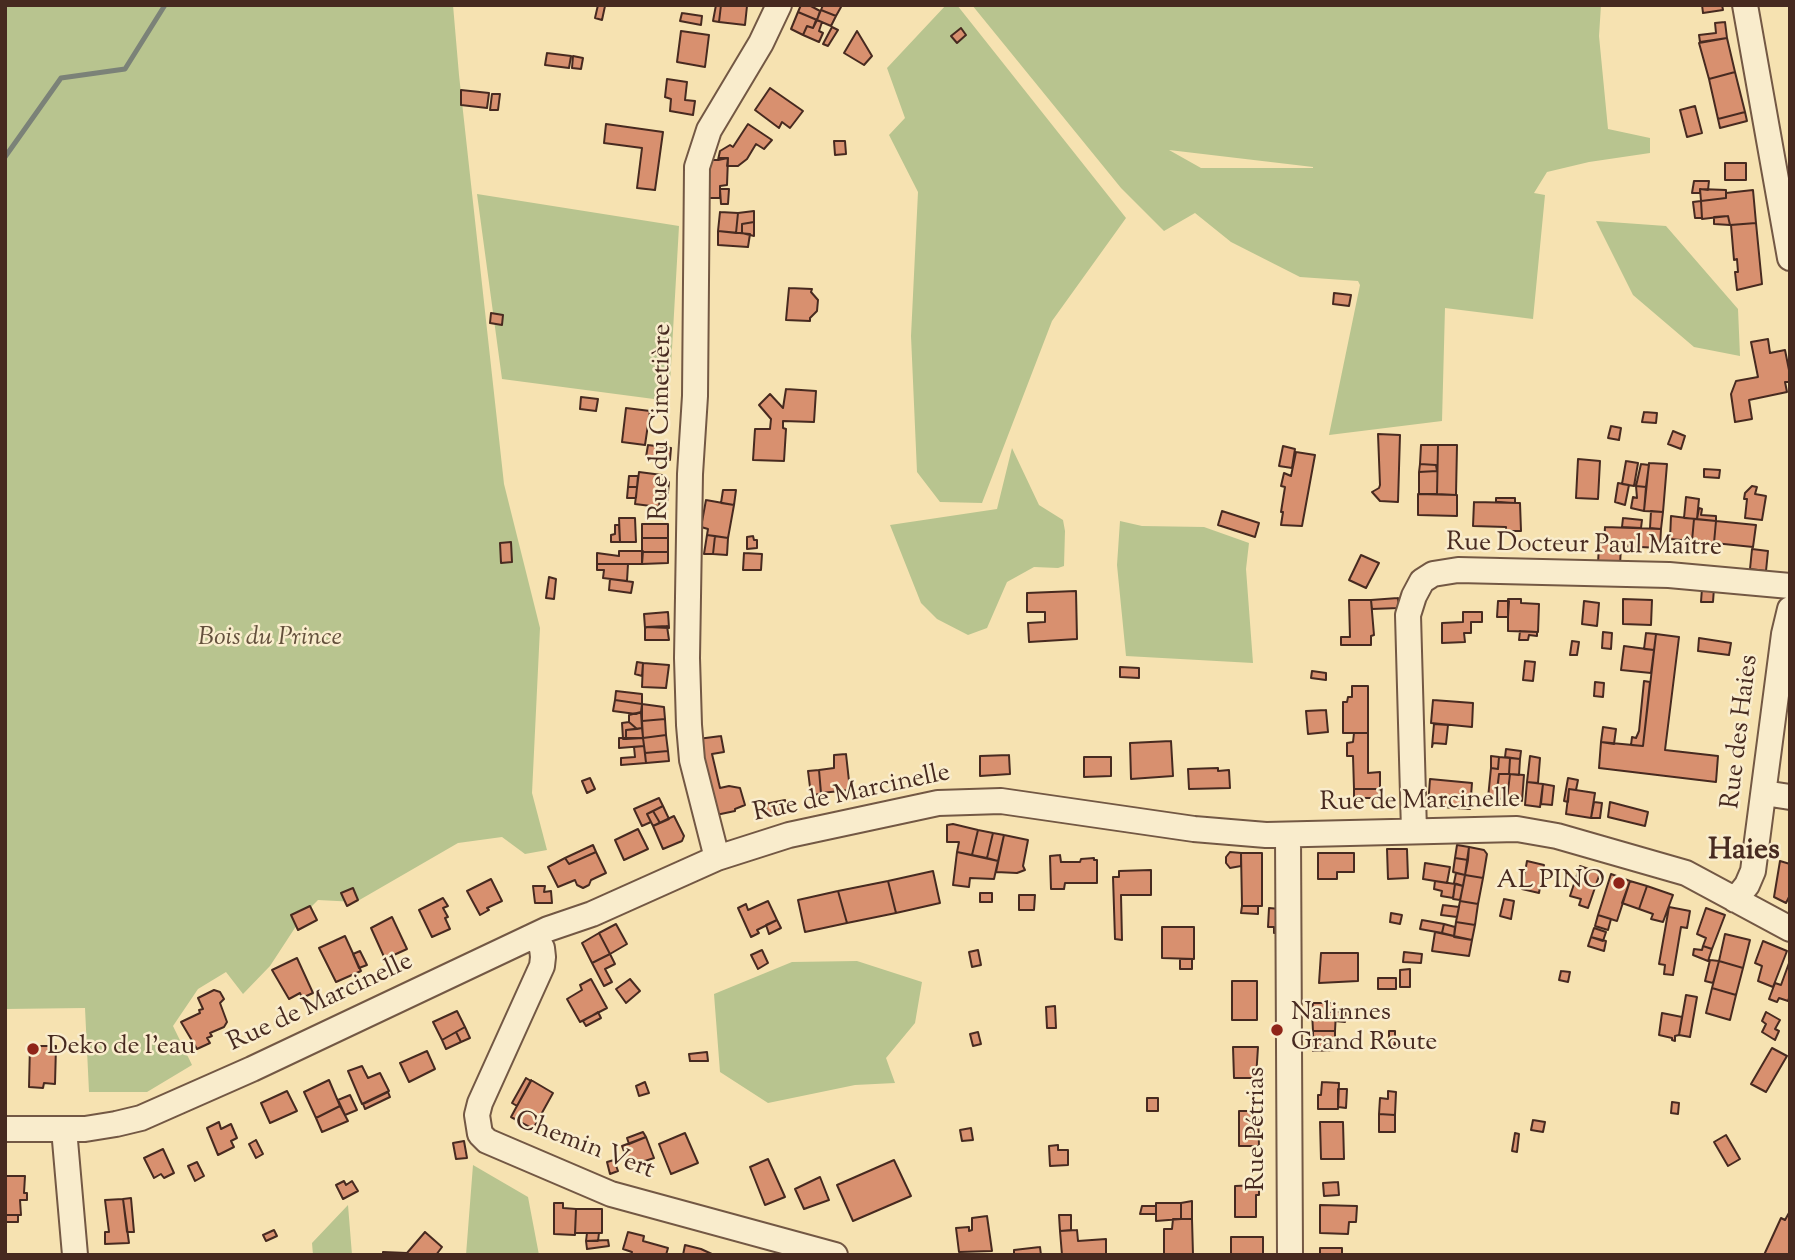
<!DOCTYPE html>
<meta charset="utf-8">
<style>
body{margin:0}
#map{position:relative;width:1795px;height:1260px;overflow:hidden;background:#f6e2b1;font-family:"Sorts Mill Goudy",serif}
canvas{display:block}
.frame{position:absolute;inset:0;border:7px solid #472a20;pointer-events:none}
</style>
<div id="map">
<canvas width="1795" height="1260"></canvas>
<div class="frame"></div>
</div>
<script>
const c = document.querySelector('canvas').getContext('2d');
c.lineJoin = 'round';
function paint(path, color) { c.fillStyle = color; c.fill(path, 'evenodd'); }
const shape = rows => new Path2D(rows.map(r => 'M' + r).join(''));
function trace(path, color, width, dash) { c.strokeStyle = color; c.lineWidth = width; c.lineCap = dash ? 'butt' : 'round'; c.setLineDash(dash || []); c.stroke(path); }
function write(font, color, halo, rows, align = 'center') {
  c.font = font + ' "Sorts Mill Goudy",serif'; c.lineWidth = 5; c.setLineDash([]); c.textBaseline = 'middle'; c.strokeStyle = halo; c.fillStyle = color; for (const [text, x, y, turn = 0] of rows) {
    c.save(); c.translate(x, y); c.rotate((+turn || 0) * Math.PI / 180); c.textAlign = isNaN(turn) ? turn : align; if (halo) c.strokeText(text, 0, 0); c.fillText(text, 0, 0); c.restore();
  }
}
const green = shape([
 [5,5,453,5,459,75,504,484,540,628,532,793,547,850,525,854,502,837,458,843,356,902,318,900,304,914,270,966,243,994,226,972,198,989,173,1026,192,1065,147,1092,89,1092,85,1008,5,1009],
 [946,5,957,5,1126,218,1052,321,982,503,940,502,917,472,911,336,918,192,889,135,905,118,887,68],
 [972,5,1601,5,1599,36,1608,129,1650,138,1650,153,1589,162,1547,172,1534,193,1545,195,1533,319,1445,308,1442,421,1329,435,1360,285,1358,281,1300,277,1231,242,1195,213,1164,231,1121,188],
 [1169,150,1313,167,1313,168,1201,168],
 [477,194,679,226,669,401,502,379],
 [1596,221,1666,226,1738,309,1740,356,1694,347,1633,295],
 [1012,448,1039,505,1063,520,1065,531,1064,566,1058,568,1034,567,1007,582,987,628,968,635,937,619,921,603,890,525,997,509],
 [1120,521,1142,526,1204,527,1249,543,1246,569,1253,663,1126,656,1117,565],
 [857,961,922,982,915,1023,886,1058,895,1083,855,1085,768,1103,720,1072,714,994,792,962],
 [473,1165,528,1197,539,1255,466,1255],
 [348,1205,352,1255,313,1255,312,1243]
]);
const stream = shape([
 [5,157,61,78,125,69,165,5]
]);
const building = shape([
 [598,5,605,6,602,20,595,18,598,5],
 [716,5,721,5,719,22,713,21,716,5],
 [721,5,747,6,745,25,719,22,721,5],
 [801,5,809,5,820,11,817,20,798,12,801,5],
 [823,5,838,5,841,7,836,16,821,10,823,5],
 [1702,5,1722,5,1723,10,1703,13,1702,5],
 [821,10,836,16,831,26,817,20,821,10],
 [798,12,817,20,813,28,807,26,803,35,791,29,798,12],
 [682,13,702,16,701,25,680,21,682,13],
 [816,20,822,22,819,31,823,33,819,42,803,35,807,26,813,28,816,20],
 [1725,22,1727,38,1700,42,1699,35,1716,33,1715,23,1725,22],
 [832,27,838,30,828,46,823,44,832,27],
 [961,28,966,35,957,43,951,36,961,28],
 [681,31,709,35,705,67,677,62,681,31],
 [857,31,872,56,864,65,844,53,857,31],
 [1727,38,1735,72,1709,79,1699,43,1727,38],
 [547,53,571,56,569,68,545,65,547,53],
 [573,56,583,58,581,69,572,68,573,56],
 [1735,72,1745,112,1718,119,1709,79,1735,72],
 [667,79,687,82,685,100,695,101,693,115,670,111,671,99,665,97,667,79],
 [770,88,803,111,790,128,782,122,779,128,755,110,770,88],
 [461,90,489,93,487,108,461,105,461,90],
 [492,94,500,94,498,110,490,110,492,94],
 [1695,106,1702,133,1687,137,1680,110,1695,106],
 [1745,112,1747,121,1720,128,1718,119,1745,112],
 [606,124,663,132,655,190,637,188,642,148,604,143,606,124],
 [748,124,772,140,764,149,756,144,747,159,738,166,727,166,728,158,718,160,720,151,730,145,733,147,748,124],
 [834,141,845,141,846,154,835,155,834,141],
 [719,158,728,158,727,185,720,186,720,198,707,198,707,160,719,160,719,158],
 [1725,163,1746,163,1746,180,1725,180,1725,163],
 [1694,181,1709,181,1708,190,1700,189,1700,193,1692,193,1694,181],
 [720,189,729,189,728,204,721,204,720,189],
 [1700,189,1726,190,1726,198,1701,201,1700,189],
 [1753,190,1756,223,1730,225,1728,216,1702,219,1701,201,1726,198,1726,193,1753,190],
 [1701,201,1702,218,1695,218,1693,202,1701,201],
 [754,211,754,222,742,224,742,233,736,233,738,213,754,211],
 [720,212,738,213,736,233,718,231,720,212],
 [1728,216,1730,225,1714,224,1714,217,1728,216],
 [754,222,754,236,742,233,742,224,754,222],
 [1756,223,1762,284,1737,290,1735,272,1738,272,1737,259,1734,260,1731,225,1756,223],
 [718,231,750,234,748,247,718,245,718,231],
 [789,288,812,289,811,292,818,300,817,311,810,318,810,321,786,320,789,288],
 [1334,293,1351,295,1349,306,1333,304,1334,293],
 [491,313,503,315,502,325,490,323,491,313],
 [1768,339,1770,353,1785,350,1790,375,1790,382,1785,382,1787,392,1749,400,1752,419,1735,422,1731,394,1736,381,1758,377,1751,342,1768,339],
 [786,389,816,391,814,422,783,421,783,428,786,429,784,461,753,460,755,429,770,429,771,419,759,405,770,394,783,408,786,389],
 [581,397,598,399,596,411,580,409,581,397],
 [626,408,650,411,645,445,622,442,626,408],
 [1644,412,1657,413,1656,423,1642,422,1644,412],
 [1611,426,1621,428,1619,440,1608,438,1611,426],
 [1673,431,1685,436,1681,449,1668,444,1673,431],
 [1378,434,1400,435,1398,502,1380,501,1372,492,1379,488,1380,485,1378,434],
 [648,445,671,448,670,460,646,457,648,445],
 [1421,445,1438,445,1437,494,1419,494,1419,472,1437,471,1436,465,1420,464,1421,445],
 [1438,445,1457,445,1456,495,1437,494,1438,445],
 [1283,446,1295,449,1292,468,1279,466,1283,446],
 [1296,452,1315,455,1302,526,1281,525,1283,512,1281,512,1285,487,1281,486,1284,473,1291,476,1296,452],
 [1578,459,1600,461,1598,499,1576,498,1578,459],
 [1626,461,1638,463,1634,486,1622,484,1626,461],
 [1649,463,1667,464,1663,512,1644,511,1649,463],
 [1420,464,1436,465,1437,471,1419,472,1420,464],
 [1641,464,1649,465,1646,487,1636,486,1641,464],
 [1704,469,1720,470,1719,478,1704,477,1704,469],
 [639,472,662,475,659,507,635,504,639,472],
 [629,476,638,476,637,487,628,487,629,476],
 [662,481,669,482,667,502,660,501,662,481],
 [1618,483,1629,485,1625,505,1615,502,1618,483],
 [1636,486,1646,487,1644,511,1631,508,1633,497,1637,498,1636,486],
 [1752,486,1757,487,1755,494,1766,496,1762,520,1745,518,1747,499,1744,499,1745,493,1752,486],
 [628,487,637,487,636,498,627,498,628,487],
 [723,490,736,490,734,505,721,503,723,490],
 [1418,494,1457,495,1457,516,1418,515,1418,494],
 [1686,497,1699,499,1697,519,1684,518,1686,497],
 [1496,498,1515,498,1515,503,1496,502,1496,498],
 [706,500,734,505,728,538,707,535,708,529,701,527,706,500],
 [1474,502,1520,503,1521,531,1506,531,1506,527,1473,526,1474,502],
 [1699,508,1702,509,1701,515,1716,516,1716,521,1697,519,1699,508],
 [1222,511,1259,523,1255,537,1218,525,1222,511],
 [1651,511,1663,512,1661,529,1650,528,1651,511],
 [1671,516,1694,519,1692,541,1670,539,1671,516],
 [619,518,635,518,636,542,620,542,619,518],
 [1623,518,1642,520,1641,528,1622,527,1623,518],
 [1694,519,1716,521,1714,543,1692,541,1694,519],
 [1716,521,1756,525,1753,547,1714,543,1716,521],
 [642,524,668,524,668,538,642,538,642,524],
 [615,525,619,525,620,542,611,542,611,535,615,534,615,525],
 [1605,527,1661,529,1660,548,1621,546,1620,565,1598,564,1599,544,1604,544,1605,527],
 [707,535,715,536,713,554,704,554,707,535],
 [715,536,728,538,727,555,713,554,715,536],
 [753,536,754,540,757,540,757,548,747,549,747,537,753,536],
 [642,538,668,538,668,552,642,552,642,538],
 [511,542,512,562,501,563,500,543,511,542],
 [1752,549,1768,551,1766,571,1750,569,1752,549],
 [619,551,643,551,642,564,597,564,597,553,619,556,619,551],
 [642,552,668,552,668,563,642,564,642,552],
 [744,553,762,554,761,570,743,570,744,553],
 [1361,555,1379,563,1366,588,1349,580,1361,555],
 [597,564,628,564,627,581,603,578,604,570,597,570,597,564],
 [549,577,556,579,554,599,546,598,549,577],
 [610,579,633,582,631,593,609,590,610,579],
 [1702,588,1714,588,1713,602,1701,602,1702,588],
 [1076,591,1077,639,1029,642,1028,623,1045,622,1045,612,1027,612,1027,593,1076,591],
 [1398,598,1399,608,1372,609,1371,600,1398,598],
 [1508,599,1521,599,1521,603,1539,604,1538,632,1508,631,1508,599],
 [1623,599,1652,600,1651,625,1623,624,1623,599],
 [1349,600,1371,600,1374,635,1371,636,1371,645,1341,645,1341,637,1350,637,1349,600],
 [1498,601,1509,601,1508,617,1497,617,1498,601],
 [1584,601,1599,603,1597,626,1582,624,1584,601],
 [668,612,669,628,647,627,645,628,644,614,668,612],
 [1463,612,1482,612,1482,622,1471,622,1471,633,1464,633,1465,642,1442,643,1442,623,1463,622,1463,612],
 [667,626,669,640,645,640,645,628,647,627,667,626],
 [1520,631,1537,632,1537,636,1529,635,1528,640,1519,640,1520,631],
 [1603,632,1612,633,1611,649,1602,648,1603,632],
 [1646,633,1656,634,1654,650,1644,649,1646,633],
 [1656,634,1679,637,1665,750,1718,756,1716,782,1599,768,1601,742,1643,746,1656,634],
 [1699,638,1731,643,1729,655,1698,651,1699,638],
 [1572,641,1579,642,1577,655,1570,655,1572,641],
 [1624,646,1654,650,1651,673,1621,670,1624,646],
 [1525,661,1535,662,1533,681,1523,680,1525,661],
 [637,662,643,663,642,676,635,674,637,662],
 [643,663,669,665,666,688,642,687,643,663],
 [1120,667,1139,668,1139,678,1120,677,1120,667],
 [1312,671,1326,673,1326,680,1311,678,1312,671],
 [1644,681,1650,682,1643,746,1631,745,1632,737,1636,738,1639,731,1644,681],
 [1595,682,1604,683,1603,697,1594,696,1595,682],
 [1352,686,1368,686,1368,733,1343,733,1343,702,1347,702,1348,697,1352,697,1352,686],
 [616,691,642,694,642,704,615,700,616,691],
 [615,700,642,704,641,712,636,714,613,711,615,700],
 [1433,700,1473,703,1472,727,1431,723,1433,700],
 [642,704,664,707,665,719,642,721,642,704],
 [1326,710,1328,732,1308,734,1306,711,1326,710],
 [641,712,642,728,637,729,629,722,629,715,641,712],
 [665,719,666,735,643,738,642,721,665,719],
 [629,722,637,729,626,730,626,739,623,739,622,723,629,722],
 [1434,724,1448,725,1446,744,1433,743,1432,747,1434,724],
 [1603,727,1616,729,1614,744,1601,742,1603,727],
 [642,728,643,738,626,739,626,730,642,728],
 [1354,733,1368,733,1368,773,1380,772,1380,789,1354,789,1353,756,1347,756,1347,743,1353,742,1354,733],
 [666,735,668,751,645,753,643,738,666,735],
 [721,736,724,752,712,754,720,788,729,786,740,788,745,805,735,809,735,811,716,815,698,739,721,736],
 [619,738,643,738,644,746,619,748,619,738],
 [1171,741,1173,776,1131,779,1130,743,1171,741],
 [644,746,646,763,621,765,621,758,635,757,634,747,644,746],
 [1506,749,1521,751,1520,759,1505,757,1506,749],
 [668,751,669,761,646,763,645,753,668,751],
 [846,754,850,790,821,793,819,770,834,768,834,755,846,754],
 [1009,755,1010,774,980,776,980,756,1009,755],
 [1491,756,1499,757,1498,769,1491,768,1491,756],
 [1530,756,1540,758,1538,783,1527,782,1530,756],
 [1084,757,1111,757,1111,776,1084,777,1084,757],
 [1499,757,1510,758,1509,774,1499,774,1496,801,1492,803,1488,798,1491,768,1498,769,1499,757],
 [1510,758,1520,759,1519,775,1509,774,1510,758],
 [1218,768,1218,771,1229,770,1230,788,1189,789,1188,769,1218,768],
 [819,770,821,794,811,795,808,771,819,770],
 [1499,774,1510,774,1507,800,1496,798,1499,774],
 [1510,774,1524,775,1522,801,1507,800,1510,774],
 [590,778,595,789,587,793,582,781,590,778],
 [1568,778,1578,780,1576,790,1569,789,1568,802,1564,801,1568,778],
 [1430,779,1472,783,1470,809,1428,806,1430,779],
 [1527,782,1543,784,1540,807,1525,805,1527,782],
 [1543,784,1554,786,1552,805,1541,804,1543,784],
 [1354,789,1380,789,1380,798,1354,798,1354,789],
 [1569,789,1595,793,1591,818,1566,814,1569,789],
 [659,798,663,806,647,814,651,822,642,826,634,809,659,798],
 [785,800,788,812,768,816,765,804,785,800],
 [1594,802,1602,803,1600,818,1591,818,1594,802],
 [1610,802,1648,812,1645,826,1608,817,1610,802],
 [663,806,669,819,660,823,653,811,663,806],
 [653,811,660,823,653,826,647,814,653,811],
 [674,816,684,836,682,841,663,849,653,826,674,816],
 [953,824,978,830,972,855,957,852,959,842,947,842,947,825,953,824],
 [638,829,648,849,624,860,615,840,638,829],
 [978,830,993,833,987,858,972,855,978,830],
 [993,833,1004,835,998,861,987,858,993,833],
 [1004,835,1028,840,1023,866,1025,870,1017,873,996,872,1004,835],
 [593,845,596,852,569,864,565,858,593,845],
 [1457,845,1469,847,1468,860,1455,858,1457,845],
 [1469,847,1484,850,1487,854,1483,878,1465,875,1469,847],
 [1387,849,1407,849,1408,878,1388,879,1387,849],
 [596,852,606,873,591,880,589,885,583,888,577,885,575,880,558,887,548,867,565,858,569,864,596,852],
 [957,852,998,861,994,879,970,878,969,887,953,885,957,852],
 [1230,852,1241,853,1241,866,1230,868,1226,863,1226,857,1230,852],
 [1241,853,1262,853,1262,906,1242,906,1241,853],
 [1318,853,1354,853,1354,872,1337,872,1337,879,1318,879,1318,853],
 [1060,855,1061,862,1080,862,1081,859,1094,858,1094,860,1097,860,1097,883,1065,883,1064,889,1051,889,1050,856,1060,855],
 [1455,858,1468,860,1465,875,1453,872,1455,858],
 [1527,861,1544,865,1539,893,1522,889,1527,861],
 [1780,861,1790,864,1790,895,1786,903,1774,897,1780,861],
 [1425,863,1450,867,1447,883,1423,879,1425,863],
 [1580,866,1600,873,1588,908,1579,905,1581,899,1570,896,1580,866],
 [1151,870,1151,895,1121,895,1122,940,1115,939,1113,877,1119,877,1119,871,1151,870],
 [933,871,940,903,896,913,888,881,933,871],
 [1456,873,1465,875,1463,886,1454,883,1456,873],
 [1611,874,1630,881,1617,921,1598,915,1611,874],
 [1465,875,1483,878,1478,904,1460,901,1465,875],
 [491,879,502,901,487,908,489,910,480,915,467,891,491,879],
 [888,881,896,913,847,923,838,891,888,881],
 [1435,881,1455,884,1453,898,1441,896,1442,891,1434,889,1435,881],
 [1630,881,1647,886,1639,909,1622,903,1630,881],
 [1455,884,1463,886,1460,900,1453,899,1455,884],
 [533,886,545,886,544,892,551,891,552,903,535,903,533,886],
 [1647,886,1673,895,1663,922,1651,919,1653,914,1639,909,1647,886],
 [353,888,358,900,347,906,341,893,353,888],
 [838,891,847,923,805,932,798,900,838,891],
 [980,893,992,893,992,902,980,902,980,893],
 [1019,895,1035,895,1034,910,1019,910,1019,895],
 [443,898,448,906,443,908,448,917,445,918,450,929,432,937,419,910,443,898],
 [1504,899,1514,901,1511,919,1500,916,1504,899],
 [768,901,777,920,757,930,759,933,751,937,738,908,746,904,748,910,768,901],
 [1460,901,1478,904,1475,925,1456,922,1460,901],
 [1443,905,1459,907,1457,917,1441,915,1443,905],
 [310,906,317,920,298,930,291,915,310,906],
 [1242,906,1258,906,1258,914,1241,913,1242,906],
 [1669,907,1690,911,1687,928,1681,927,1673,975,1664,974,1665,965,1659,964,1669,907],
 [1269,908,1280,909,1279,933,1274,933,1274,927,1268,927,1269,908],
 [1706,908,1725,915,1712,949,1703,946,1706,938,1697,934,1706,908],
 [1391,913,1402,915,1400,924,1390,922,1391,913],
 [1598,915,1611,919,1608,930,1595,926,1598,915],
 [392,917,407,949,385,959,371,928,392,917],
 [777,920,781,928,769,934,766,925,777,920],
 [1422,920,1444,924,1442,933,1420,929,1422,920],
 [1456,922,1475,925,1472,940,1454,937,1456,922],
 [616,924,627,944,610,954,599,933,616,924],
 [1444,924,1455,927,1454,936,1442,933,1444,924],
 [1162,927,1194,927,1194,959,1162,958,1162,927],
 [1594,928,1606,932,1603,941,1591,937,1594,928],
 [1435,932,1472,940,1469,956,1432,951,1435,932],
 [599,933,610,954,592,963,582,943,599,933],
 [1725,934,1750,940,1743,968,1719,961,1725,934],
 [345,936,361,971,336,982,319,948,345,936],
 [1591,937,1606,941,1604,951,1588,946,1591,937],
 [1763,941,1787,951,1773,987,1758,981,1762,966,1755,963,1763,941],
 [1703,946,1712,949,1708,961,1693,955,1694,949,1702,950,1703,946],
 [762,950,768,963,758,969,751,955,762,950],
 [978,950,981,965,972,967,969,952,978,950],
 [360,951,367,965,359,968,353,954,360,951],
 [1404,952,1422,954,1421,963,1403,962,1404,952],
 [1321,953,1358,953,1358,981,1319,983,1321,953],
 [610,954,615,964,605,969,612,982,604,986,592,963,610,954],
 [297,958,313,993,302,998,300,993,289,999,272,970,297,958],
 [1180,959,1192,959,1192,969,1180,969,1180,959],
 [1710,960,1719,961,1713,983,1705,981,1710,960],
 [1719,961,1743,968,1736,995,1712,988,1719,961],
 [1789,963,1790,995,1788,1001,1779,998,1777,1002,1769,999,1775,983,1781,985,1789,963],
 [1410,969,1410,987,1400,987,1400,970,1410,969],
 [1561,971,1570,972,1568,982,1559,980,1561,971],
 [1378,978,1396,978,1396,989,1378,989,1378,978],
 [591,979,607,1008,580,1022,567,999,582,990,580,985,591,979],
 [630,979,640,991,626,1003,616,989,630,979],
 [1232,981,1257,981,1257,1020,1232,1020,1232,981],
 [1712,988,1736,995,1730,1020,1706,1013,1712,988],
 [214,990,220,992,224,999,220,1003,227,1022,224,1027,210,1033,212,1036,207,1038,210,1043,197,1049,181,1022,200,1013,199,1010,203,1009,198,998,214,990],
 [1686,995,1697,997,1690,1037,1679,1035,1686,995],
 [1313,1003,1333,1003,1333,1012,1312,1012,1313,1003],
 [1055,1006,1056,1028,1047,1028,1046,1007,1055,1006],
 [457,1011,465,1027,442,1040,433,1022,457,1011],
 [1346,1011,1345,1022,1335,1021,1336,1012,1346,1011],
 [598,1012,601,1018,586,1026,583,1021,598,1012],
 [1312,1012,1336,1012,1335,1031,1313,1031,1312,1012],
 [1766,1012,1780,1020,1775,1029,1779,1031,1775,1040,1762,1032,1766,1024,1762,1021,1766,1012],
 [1662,1013,1682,1017,1679,1035,1675,1036,1675,1041,1672,1040,1672,1038,1659,1035,1662,1013],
 [465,1027,470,1038,461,1042,456,1032,465,1027],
 [1313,1031,1335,1031,1335,1050,1313,1051,1313,1031],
 [1389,1031,1395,1031,1395,1045,1389,1045,1389,1031],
 [456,1032,461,1042,446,1049,442,1040,456,1032],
 [978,1032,981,1044,973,1046,970,1034,978,1032],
 [30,1046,56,1046,55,1084,44,1083,43,1088,29,1087,30,1046],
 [1233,1047,1258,1047,1256,1078,1234,1078,1233,1047],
 [1772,1048,1787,1056,1766,1092,1751,1084,1772,1048],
 [427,1051,435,1069,409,1082,400,1063,427,1051],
 [707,1052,708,1061,690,1061,689,1054,707,1052],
 [362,1066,368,1078,380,1073,389,1091,362,1104,348,1071,362,1066],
 [526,1078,531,1081,517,1106,512,1103,526,1078],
 [329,1080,340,1106,316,1118,304,1092,329,1080],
 [531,1080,553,1093,533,1129,511,1117,531,1080],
 [645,1082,649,1093,639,1096,636,1086,645,1082],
 [1322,1082,1339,1083,1338,1109,1318,1109,1318,1095,1321,1095,1322,1082],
 [1338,1089,1347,1089,1346,1108,1338,1107,1338,1089],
 [287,1091,297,1111,270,1123,261,1103,287,1091],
 [1388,1091,1396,1092,1395,1115,1379,1114,1380,1098,1388,1099,1388,1091],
 [388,1092,390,1097,365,1109,363,1104,388,1092],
 [350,1095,357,1110,345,1115,338,1100,350,1095],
 [1147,1098,1158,1098,1158,1111,1147,1111,1147,1098],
 [1672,1102,1679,1103,1678,1114,1671,1113,1672,1102],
 [340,1106,348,1121,322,1132,316,1118,340,1106],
 [1239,1111,1258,1111,1259,1146,1239,1146,1239,1111],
 [1379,1114,1395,1115,1395,1132,1379,1132,1379,1114],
 [1533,1120,1545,1122,1543,1132,1531,1130,1533,1120],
 [219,1122,221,1129,231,1124,237,1138,231,1141,234,1147,218,1155,207,1128,219,1122],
 [1320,1122,1343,1122,1344,1159,1321,1159,1320,1122],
 [971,1128,973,1140,962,1141,960,1130,971,1128],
 [643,1132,646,1137,629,1144,627,1138,643,1132],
 [685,1133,698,1163,671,1174,659,1144,685,1133],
 [1515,1133,1519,1134,1517,1152,1512,1151,1515,1133],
 [1726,1135,1740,1159,1728,1166,1714,1142,1726,1135],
 [646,1137,654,1158,639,1163,640,1168,631,1171,622,1146,646,1137],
 [256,1140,263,1154,256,1158,249,1144,256,1140],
 [464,1141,467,1158,456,1159,453,1143,464,1141],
 [1058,1145,1058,1150,1068,1150,1068,1165,1050,1166,1049,1146,1058,1145],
 [163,1149,174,1173,164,1178,161,1174,154,1178,144,1158,163,1149],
 [768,1159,785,1197,765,1205,750,1167,768,1159],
 [614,1160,618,1171,610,1174,607,1162,614,1160],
 [894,1160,911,1196,853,1221,837,1185,894,1160],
 [197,1162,204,1176,195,1181,188,1166,197,1162],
 [5,1176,25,1176,24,1193,27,1193,27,1200,20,1200,21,1215,5,1215,5,1176],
 [820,1177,829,1200,804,1209,795,1189,820,1177],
 [344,1181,346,1185,352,1181,358,1191,343,1199,336,1185,344,1181],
 [1338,1182,1339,1195,1324,1196,1323,1183,1338,1182],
 [1259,1185,1259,1195,1256,1195,1256,1217,1235,1217,1235,1186,1259,1185],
 [131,1198,134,1232,127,1232,123,1199,131,1198],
 [123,1199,129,1243,105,1244,105,1232,109,1232,105,1200,123,1199],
 [1192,1201,1192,1219,1181,1219,1181,1203,1192,1201],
 [554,1203,563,1203,563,1208,576,1209,575,1235,554,1234,554,1203],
 [1156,1203,1181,1203,1181,1219,1156,1221,1156,1203],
 [1320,1205,1357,1206,1356,1222,1349,1222,1348,1234,1320,1233,1320,1205],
 [1142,1206,1156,1206,1156,1214,1140,1214,1142,1206],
 [576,1209,602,1209,602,1233,575,1233,576,1209],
 [1790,1211,1790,1255,1764,1255,1781,1218,1785,1220,1790,1211],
 [5,1215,18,1215,18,1222,5,1222,5,1215],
 [1059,1215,1071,1215,1071,1230,1060,1231,1059,1215],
 [987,1216,992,1251,959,1252,956,1228,969,1227,969,1231,972,1230,972,1218,987,1216],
 [1173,1219,1192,1219,1193,1255,1164,1255,1164,1229,1172,1229,1173,1219],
 [274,1230,277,1236,266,1241,263,1235,274,1230],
 [1077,1230,1078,1241,1106,1239,1106,1255,1062,1255,1060,1231,1077,1230],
 [425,1232,442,1247,436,1255,383,1255,383,1252,407,1253,425,1232],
 [628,1232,644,1236,643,1241,668,1248,666,1255,631,1255,632,1252,623,1249,628,1232],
 [587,1233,599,1233,598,1241,586,1241,587,1233],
 [1231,1237,1263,1237,1263,1254,1231,1255,1231,1237],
 [608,1240,609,1246,587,1249,586,1241,608,1240],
 [685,1245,701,1249,714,1255,683,1255,685,1245],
 [1040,1247,1041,1255,1014,1255,1014,1250,1040,1247],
 [1320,1248,1342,1248,1342,1255,1320,1255,1320,1248]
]);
const minor = shape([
 [1745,5,1790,258],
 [1764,793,1790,797],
 [1414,831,1408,615,1414,596,1422,581,1433,574,1458,570,1669,575,1790,586],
 [1288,835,1290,1255],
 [717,858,692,760,689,725,687,658,690,474,695,396,697,167,709,130,761,43,779,5],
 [1735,900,1747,885,1753,871,1784,634,1790,609],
 [535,936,542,948,543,957,542,966,480,1103,477,1115,480,1134,487,1141,611,1194,835,1255],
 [5,1129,85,1129,116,1124,141,1118,252,1069,548,929,592,914,717,858,789,835,938,803,1001,801,1194,829,1266,835,1517,829,1557,836,1686,873,1790,929],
 [64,1129,75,1255]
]);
const markers = [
 [1619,883,7,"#8f2418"],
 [1277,1030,7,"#8f2418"],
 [33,1049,7,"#8f2418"]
];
const streetNames = [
 ["Rue du Cimetière",663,422,-89],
 ["Rue Docteur Paul Maître",1584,547,1],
 ["Rue des Haies",1742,732,-83],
 ["Rue de Marcinelle",852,795,-12],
 ["Rue de Marcinelle",1420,803,-1],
 ["Rue de Marcinelle",321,1004,-25],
 ["Rue Pétrias",1259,1129,-90],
 ["Chemin Vert",584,1147,21]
];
const parkNames = [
 ["Bois du Prince",270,640]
];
const poiNames = [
 ["AL PINO",1605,883,"right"],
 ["Nalinnes",1291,1015],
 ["Grand Route",1291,1045],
 ["Deko de l'eau",47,1049]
];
const quarterNames = [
 ["Haies",1744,853]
];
paint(green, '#b8c48f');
trace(stream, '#7b8278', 5);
paint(building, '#d8906f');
trace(building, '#472a20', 2);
trace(minor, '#735844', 28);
trace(minor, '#f9eccc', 24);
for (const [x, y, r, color] of markers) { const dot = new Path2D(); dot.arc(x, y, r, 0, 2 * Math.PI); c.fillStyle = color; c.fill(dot); trace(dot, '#f9eccc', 2.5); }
write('26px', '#472a20', '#f9eccc', streetNames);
write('italic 26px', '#63503c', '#f9eccc', parkNames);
write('26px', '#472a20', '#f9eccc', poiNames, 'left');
write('bold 30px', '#472a20', '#f9eccc', quarterNames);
</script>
